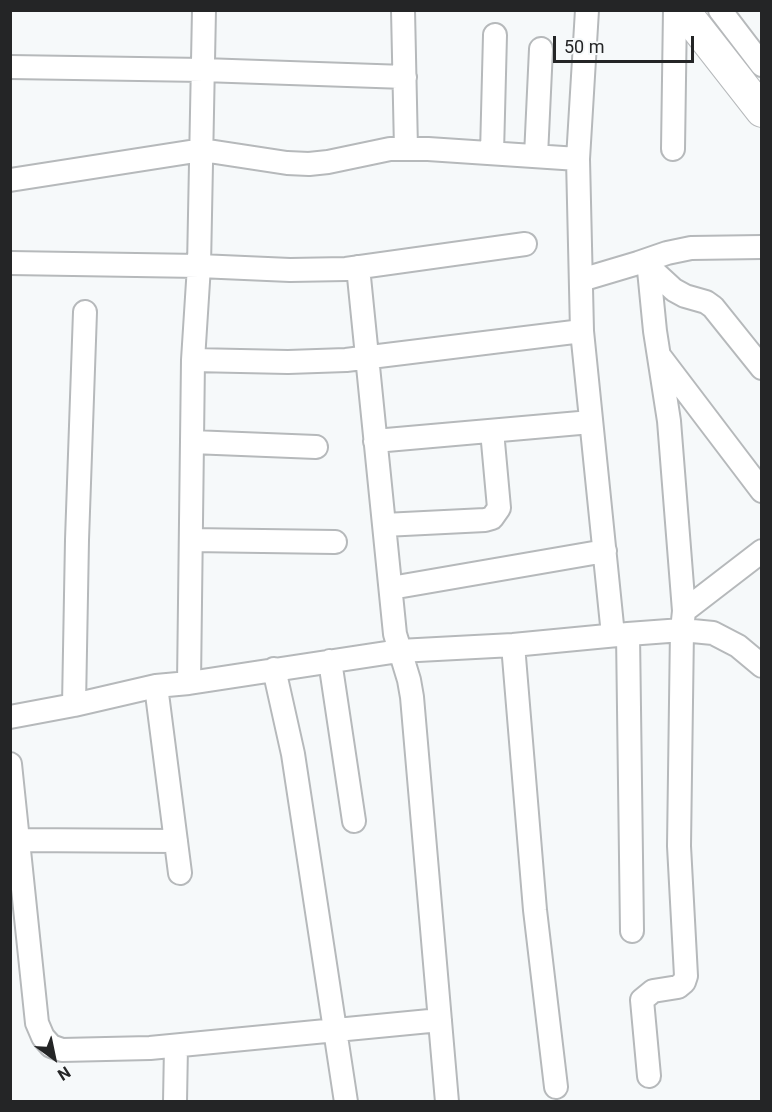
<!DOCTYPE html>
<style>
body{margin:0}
#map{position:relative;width:772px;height:1112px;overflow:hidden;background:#f6f9fa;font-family:Roboto,sans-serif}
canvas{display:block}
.frame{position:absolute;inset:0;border:12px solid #242526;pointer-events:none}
.north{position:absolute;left:24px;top:1028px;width:60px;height:60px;-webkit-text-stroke:4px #f6f9fa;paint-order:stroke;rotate:147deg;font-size:16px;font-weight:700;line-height:24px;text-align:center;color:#242526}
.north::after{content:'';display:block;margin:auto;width:21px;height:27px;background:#242526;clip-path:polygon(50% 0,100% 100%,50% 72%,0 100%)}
.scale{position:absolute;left:553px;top:36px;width:141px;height:27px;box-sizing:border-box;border:3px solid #242526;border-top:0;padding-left:8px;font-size:18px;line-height:21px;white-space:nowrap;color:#242526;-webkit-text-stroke:4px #f6f9fa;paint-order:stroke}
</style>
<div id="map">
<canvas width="772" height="1112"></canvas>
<div class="frame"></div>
<div class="north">N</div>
<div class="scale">50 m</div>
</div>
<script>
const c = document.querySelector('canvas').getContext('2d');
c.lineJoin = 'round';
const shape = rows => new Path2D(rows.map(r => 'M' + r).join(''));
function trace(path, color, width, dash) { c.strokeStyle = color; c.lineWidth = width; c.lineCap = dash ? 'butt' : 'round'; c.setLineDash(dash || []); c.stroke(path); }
const street = shape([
 [403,10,406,149],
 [587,10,578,159,582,331,613,635],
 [720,10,762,65],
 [10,67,203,70,405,77],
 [673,149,675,10],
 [492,153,495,35],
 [536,156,541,49],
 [10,180,202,150,287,163,309,164,328,162,390,149,428,149,578,159],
 [648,260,655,331,669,421,684,611,682,630,679,846,686,976,684,982,678,987,653,991,642,1000,649,1076],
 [10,263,199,266,290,270,346,269,525,244],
 [358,267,395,634,409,680,412,697,447,1102],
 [649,267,674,290,685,296,706,302,713,307,762,368],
 [581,280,638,263,667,253,691,248,762,247],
 [661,358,762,491],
 [193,360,288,362,346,360,582,331],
 [375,441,591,422],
 [192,442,316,447],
 [384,525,485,520,492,518,499,508,492,431],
 [191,540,335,542],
 [391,588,605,551],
 [684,611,762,551],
 [628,634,632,931],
 [513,645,535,910,556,1087],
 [330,661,354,821],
 [274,669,293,754,346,1102],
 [189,683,193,360,199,266,204,10],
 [156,686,180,873],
 [74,705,77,540,85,312],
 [10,717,74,705,156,686,189,683,399,651,513,645,628,634,682,630,713,633,738,646,762,666],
 [10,764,37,1023,43,1037,51,1046,62,1050,150,1048,440,1020],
 [18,840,176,841],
 [175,1102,176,1046]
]);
const secondary = shape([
 [683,10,762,111]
]);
trace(street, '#b6b9bb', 26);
trace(secondary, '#b6b9bb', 34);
trace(street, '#fff', 22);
trace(secondary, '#fff', 32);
</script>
